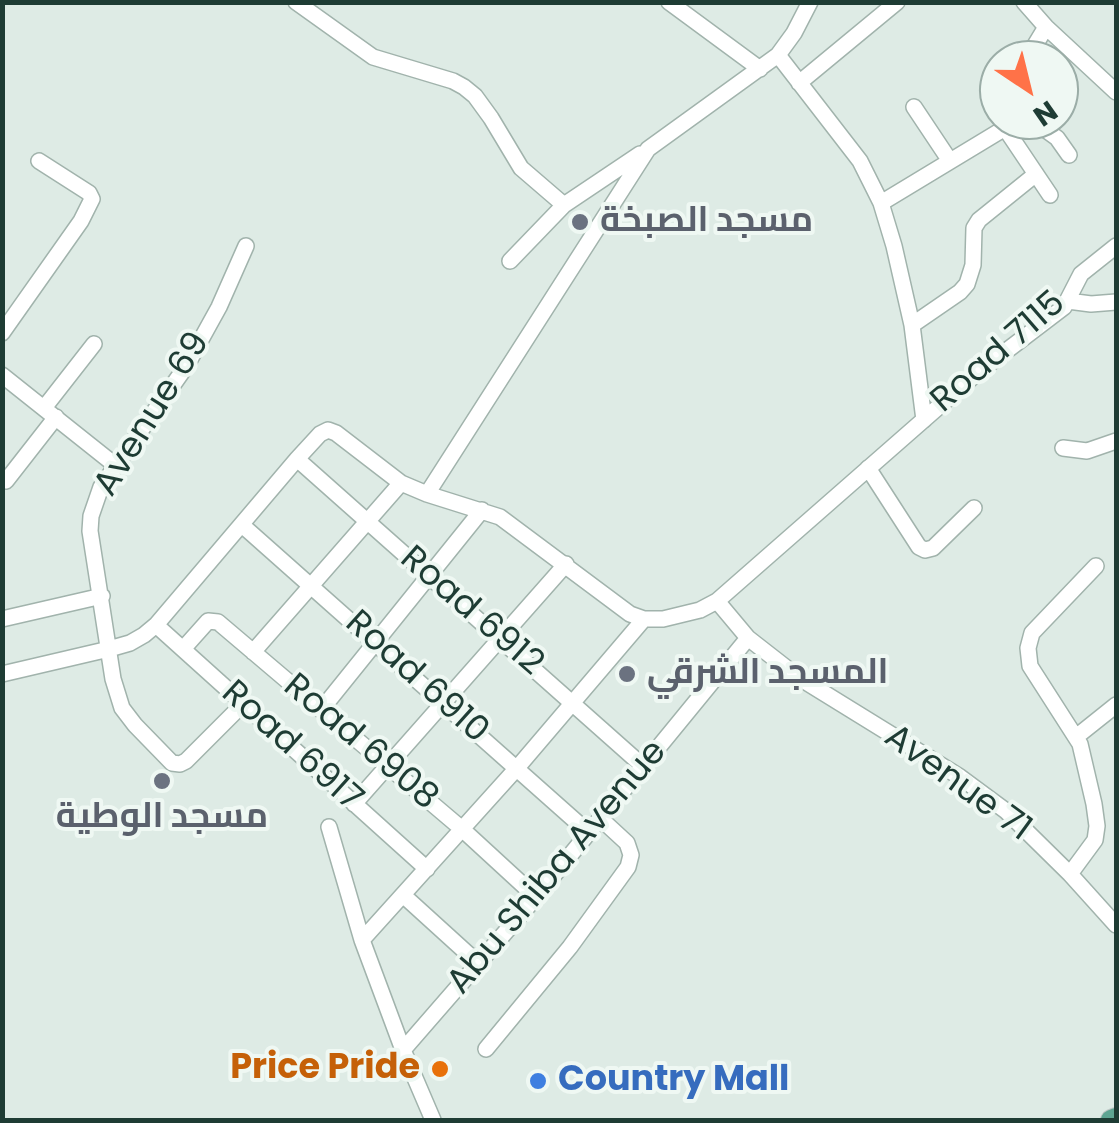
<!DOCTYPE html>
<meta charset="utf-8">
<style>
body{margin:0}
#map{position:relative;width:1119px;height:1123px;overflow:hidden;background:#deebe5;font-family:Poppins,sans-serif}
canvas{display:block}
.frame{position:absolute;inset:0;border:5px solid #1e3c34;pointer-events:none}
.north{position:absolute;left:979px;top:40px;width:100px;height:100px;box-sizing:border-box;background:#eff8f3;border:2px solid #9bada7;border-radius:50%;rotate:145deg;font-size:28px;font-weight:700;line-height:40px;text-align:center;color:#1e3c34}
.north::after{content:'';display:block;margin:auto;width:35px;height:45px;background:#ff7248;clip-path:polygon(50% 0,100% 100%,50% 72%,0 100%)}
</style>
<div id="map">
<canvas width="1119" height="1123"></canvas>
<div class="frame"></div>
<div class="north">N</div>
</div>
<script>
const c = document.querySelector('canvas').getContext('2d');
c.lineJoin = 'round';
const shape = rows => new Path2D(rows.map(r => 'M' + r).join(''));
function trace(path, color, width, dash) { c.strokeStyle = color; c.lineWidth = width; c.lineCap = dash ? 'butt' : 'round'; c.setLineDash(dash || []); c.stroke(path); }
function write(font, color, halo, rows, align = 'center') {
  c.font = font + ' Poppins,Cairo,sans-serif'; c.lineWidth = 8; c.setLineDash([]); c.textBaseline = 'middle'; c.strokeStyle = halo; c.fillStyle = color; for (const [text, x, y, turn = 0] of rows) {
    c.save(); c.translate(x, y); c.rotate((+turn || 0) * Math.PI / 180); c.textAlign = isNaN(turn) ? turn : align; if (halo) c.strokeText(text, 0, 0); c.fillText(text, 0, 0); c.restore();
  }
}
const minor = shape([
 [296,2,373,57,453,81,464,87,475,96,491,118,521,168,564,205],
 [669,2,760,69],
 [1024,2,1046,27,1116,92],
 [778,55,860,161,881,203,894,246,912,325,924,420],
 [1026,60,1046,27],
 [799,83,897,2],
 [914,107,950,161],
 [1032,120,1057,138,1069,155],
 [1005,128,1050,195],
 [881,203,1005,128,1010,120],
 [510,261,564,205,640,154],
 [1068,301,1091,304,1116,302],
 [912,325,960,292,967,284,973,265,974,228,979,220,1036,174],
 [2,333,81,221,92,199,89,193,39,161],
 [2,375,115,465],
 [44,408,94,344],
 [1063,448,1087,451,1116,441],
 [297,459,644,767],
 [868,468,919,547,925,550,933,548,974,508],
 [6,481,56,417],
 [427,494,648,149,778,55,794,33,810,2],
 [242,525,589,833],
 [717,601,748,638,798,677,960,777,1006,811,1070,874,1116,925],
 [2,619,102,596],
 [156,625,427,869],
 [183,649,208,621,218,622,462,829,536,897],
 [253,652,401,483],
 [2,674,109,649,130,643,144,635,156,625,297,459,320,434,328,430,336,433,401,483,427,494,500,517,630,614,644,619,663,619,700,610,717,601,976,374,1064,307,1081,274,1116,246],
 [242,705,186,761,180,764,172,763,135,725,122,708,113,679,90,531,91,516,101,487,187,365,219,307,246,246],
 [321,710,482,510],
 [1076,737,1116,705],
 [354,804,566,564],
 [329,827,362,940,403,1050,433,1120],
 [1070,874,1095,840,1097,826,1094,804,1080,744,1030,666,1028,648,1032,633,1096,566],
 [403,895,479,964],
 [362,940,517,768,644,619],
 [486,1049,570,947,628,867,631,855,627,843,601,819],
 [403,1050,536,897,748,638]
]);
const major = shape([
 [1111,1120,1116,1118]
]);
const markers = [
 [580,222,10,"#6b7280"],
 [627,674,10,"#6b7280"],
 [162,781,10,"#6b7280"],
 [440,1069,10,"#e8710a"],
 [538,1081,10,"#3f7fe0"]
];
const worshipNames = [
 ["مسجد الصبخة",600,222],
 ["المسجد الشرقي",647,674],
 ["مسجد الوطية",162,818,"center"]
];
const streetNames = [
 ["Road 7115",999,353,-41],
 ["Avenue 69",153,415,-58],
 ["Road 6912",471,612,41],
 ["Road 6910",416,678,42],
 ["Road 6908",360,743,40],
 ["Road 6917",291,747,42],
 ["Avenue 71",957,784,36],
 ["Abu Shiba Avenue",558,868,-50]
];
const foodNames = [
 ["Price Pride",420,1069]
];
const shopNames = [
 ["Country Mall",558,1081]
];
trace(minor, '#a1b3ac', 18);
trace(major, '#c0c8c6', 22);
trace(minor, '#fff', 15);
trace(major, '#5ea592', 20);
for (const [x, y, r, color] of markers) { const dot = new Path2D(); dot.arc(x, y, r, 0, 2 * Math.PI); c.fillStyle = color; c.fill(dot); trace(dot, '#eff8f3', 4); }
write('bold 35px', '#5b616d', '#eff8f3', worshipNames, 'left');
write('35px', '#1e3c34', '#eff8f3', streetNames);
write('bold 35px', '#c56008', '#eff8f3', foodNames, 'right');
write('bold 35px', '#366cbe', '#eff8f3', shopNames, 'left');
</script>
